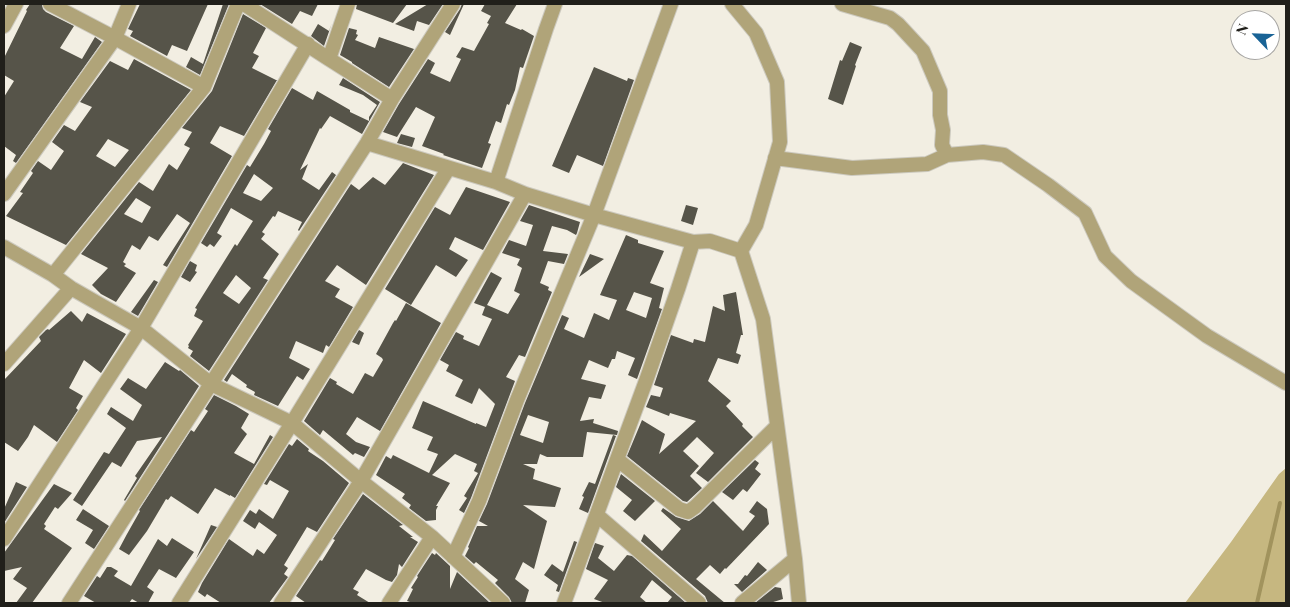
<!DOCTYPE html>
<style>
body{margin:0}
#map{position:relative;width:1290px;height:607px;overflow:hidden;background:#f2eee2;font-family:"Playfair Display",serif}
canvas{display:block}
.frame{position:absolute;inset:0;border:5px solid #201f1a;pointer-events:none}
.north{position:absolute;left:1230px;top:10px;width:50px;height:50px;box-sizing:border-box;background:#fff;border:1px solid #a6a5a3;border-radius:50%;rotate:294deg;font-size:14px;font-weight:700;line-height:20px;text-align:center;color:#201f1a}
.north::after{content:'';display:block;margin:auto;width:18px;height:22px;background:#196396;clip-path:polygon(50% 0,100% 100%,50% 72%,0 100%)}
</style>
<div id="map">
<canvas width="1290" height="607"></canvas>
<div class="frame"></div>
<div class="north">N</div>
</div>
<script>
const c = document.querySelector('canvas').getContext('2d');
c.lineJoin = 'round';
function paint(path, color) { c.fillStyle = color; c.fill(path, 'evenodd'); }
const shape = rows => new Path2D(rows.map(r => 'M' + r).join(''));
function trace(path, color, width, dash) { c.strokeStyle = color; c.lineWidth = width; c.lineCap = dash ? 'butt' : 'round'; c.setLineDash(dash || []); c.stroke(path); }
const forest = shape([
 [1286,468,1286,603,1185,603,1231,542,1279,474]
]);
const stream = shape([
 [1257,603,1280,503]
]);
const building = shape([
 [30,4,38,4,42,5,43,9,46,12,74,26,60,48,82,59,95,37,102,42,16,163,13,161,16,155,4,146,4,97,14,81,4,75,4,58,27,11,26,10],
 [140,4,208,4,187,51,172,45,167,56,130,36,133,31,128,29],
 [223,4,229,4,200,75,186,67,191,57,203,64],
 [260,4,318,4,312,16,300,11,292,24],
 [357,4,407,4,393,23,356,9],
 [428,4,443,4,429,25,417,21,414,31,395,24],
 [462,4,464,4,450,35,445,32,460,9],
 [485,4,517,4,505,23,521,30,522,29,534,36,523,68,520,67,515,90,509,105,507,104,501,123,496,121,488,143,491,144,482,168,443,155,444,154,422,146,435,117,416,107,397,137,383,132,399,104,428,59,435,63,430,73,450,82,461,59,456,57,462,47,474,51,489,24,487,23,491,16,481,11],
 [243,14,266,28,253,53,259,56,252,68,276,80,277,80,244,136,220,126,210,143,232,156,167,267,163,265,190,223,177,214,158,241,149,236,140,250,132,245,123,262,126,264,124,266,136,273,116,302,101,294,92,285,108,268,81,254,139,182,153,191,169,164,177,170,190,148,184,145,192,132,182,128,212,91],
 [136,198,151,207,142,223,124,214],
 [332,23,324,46,311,36,318,24,329,31],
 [349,28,357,30,356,34,358,35,355,40,375,48,379,37,414,49,389,87,352,63,352,62,340,55],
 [850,42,862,47,855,65,856,66,843,105,828,99,840,60,842,61],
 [134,59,191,90,66,245,6,216,23,193,20,192,33,173,31,171,38,161,51,170,64,151,52,142,64,125,75,131,92,107,80,102,110,61,128,70],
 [108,139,129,150,115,167,96,156],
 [594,67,627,81,628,78,634,80,603,166,577,155,569,173,552,166],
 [343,78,380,102,362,134,330,116,321,129,320,128,300,170,308,164,302,179,319,190,332,172,336,175,299,231,298,230,302,222,278,211,275,217,273,216,262,232,265,234,261,239,279,254,263,278,268,280,209,371,190,356,193,351,188,348,189,346,188,345,203,321,194,316,197,309,195,308,235,244,237,246,253,221,231,208,217,233,222,236,214,247,210,244,207,247,201,243,247,165,250,167,264,144,271,131,268,129,292,88,313,100,317,91,350,110,350,112,369,121,369,117,377,105,363,95,339,85],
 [254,174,273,188,261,201,243,193],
 [236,275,251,288,239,304,223,293],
 [401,134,415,138,412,147,397,143],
 [403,163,434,175,366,285,337,265,325,281,340,289,335,297,353,307,329,347,326,345,323,353,296,341,289,358,310,369,303,380,297,376,278,406,254,395,255,392,246,387,247,385,232,374,227,382,224,380,351,184,359,190,373,177,385,185],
 [466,187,510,202,483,250,455,237,449,249,468,260,456,277,436,265,411,305,385,289,435,207,450,215],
 [529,205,580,222,577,233,576,235,567,230,552,226,543,251,568,254,564,264,548,261,540,283,549,287,548,290,552,292,525,357,519,355,506,377,515,381,471,498,464,513,459,510,467,498,464,496,478,473,474,471,477,464,455,454,432,475,450,483,436,506,438,506,436,510,436,520,426,521,409,508,411,505,402,498,405,494,376,475,386,456,391,459,393,455,429,473,438,454,427,450,433,437,412,428,423,401,476,424,476,423,486,427,495,404,479,388,472,404,455,396,463,380,446,371,449,365,440,360,456,332,464,336,463,339,479,346,492,319,482,315,485,307,474,303,491,272,502,278,487,305,508,314,520,294,514,291,522,268,517,265,520,259,502,253,509,240,526,246,533,225,520,221],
 [686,205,698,208,693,225,681,221],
 [626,235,638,240,638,243,664,251,650,283,664,288,659,308,662,309,637,379,628,375,635,358,617,351,615,359,612,359,608,368,589,360,581,379,606,385,601,399,589,397,580,421,594,419,593,423,618,431,617,435,587,432,583,457,547,457,540,454,537,464,523,464,535,469,533,479,561,488,555,507,523,505,547,521,534,569,523,562,515,579,529,590,525,603,512,603,509,597,495,583,498,580,476,562,474,564,465,556,469,548,468,547,477,526,488,526,479,521,487,504,525,403,562,315,569,318,564,329,584,338,594,313,609,320,617,300,600,295],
 [634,292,652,298,646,318,626,310],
 [528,415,549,422,543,443,520,435],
 [590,254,604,259,579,277],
 [190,261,197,265,195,271,197,272,190,282,181,277],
 [154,280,158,282,138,316,131,312],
 [736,292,743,335,741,335,736,353,741,355,738,364,718,358,708,381,731,401,726,406,743,424,742,426,753,437,708,482,696,473,714,453,697,437,683,451,699,466,690,476,702,488,687,502,683,501,627,456,642,420,665,434,659,454,696,421,670,413,669,416,646,407,651,395,660,397,663,388,654,385,671,335,693,343,694,339,705,342,713,306,725,311,723,295],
 [406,303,441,323,380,431,357,417,346,434,356,442,370,447,364,457,355,453,353,455,323,430,320,435,304,421,330,378,337,382,336,384,353,394,365,373,373,377,383,360,382,358,376,354,393,323,395,320,396,321],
 [71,311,82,322,87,313,126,334,101,373,84,360,69,388,83,396,76,408,78,410,57,442,34,425,28,437,18,451,4,442,4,380,41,341,39,337,46,330,48,329,49,330],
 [359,330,364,333,359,345,352,342],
 [165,362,179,371,180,370,199,386,125,501,124,500,137,478,135,476,162,437,137,441,121,467,112,462,82,506,73,500,104,452,109,454,126,428,107,414,111,407,133,421,142,405,120,389,128,378,146,389],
 [214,395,236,406,249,414,241,428,247,434,234,453,254,464,270,435,273,437,235,498,230,495,230,496,215,488,198,514,171,496,168,500,166,499,147,531,129,555,119,549,127,534,140,511,139,510,191,430,194,432,208,411,205,409],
 [613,435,616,436,588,513,579,509,584,497,582,496,589,482,595,484],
 [297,439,309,449,308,451,323,461,349,483,317,532,307,527,284,565,288,568,284,574,288,577,269,603,221,603,207,594,205,597,198,592,202,583,229,539,253,556,257,549,264,554,277,535,259,522,255,529,243,521,250,510,256,514,259,509,273,519,289,491,270,480,267,485,264,484,289,444,292,446],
 [755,460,759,463,755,469,761,474,747,492,743,489,733,500,722,492],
 [621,474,655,501,635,521,623,511,632,500,616,487],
 [16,482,27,487,4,523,4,509],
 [54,484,72,493,58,509,55,507,44,524,46,526,44,529,72,548,32,603,16,603,27,588,13,579,22,567,4,571,4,553],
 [363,494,403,525,399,526,413,537,410,537,418,542,402,567,399,564,397,575,392,582,386,580,366,569,353,589,359,592,357,595,370,603,306,603,296,596,320,560,322,561,335,540,333,539],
 [713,501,743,531,755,516,749,512,757,501,767,509,769,524,726,569,725,568,720,574,710,565,696,579,725,603,708,603,705,596,641,541,644,534,662,551,681,529,661,511,663,508,676,517,689,521,700,514],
 [83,509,109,526,94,549,85,543,93,530,76,520],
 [211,525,217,527,196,559],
 [172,538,194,552,176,578,159,569,147,587,154,592,148,603,139,603,132,599,129,603,96,603,84,596,97,576,100,578,107,567,111,567,118,571,114,576,131,586,158,539,167,546],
 [574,541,577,542,559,592,556,591,558,585,544,575,552,564,563,572],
 [595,543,604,546,598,558,614,571,627,555,632,556,686,603,667,603,672,597,652,580,640,597,647,603,605,603,594,599,608,580,586,569],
 [432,553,435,555,436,553,450,566,450,589,457,572,490,603,413,603,407,601,413,589,411,588,418,577,417,576],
 [758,562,767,570,742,592,734,584,738,584,745,575,747,576],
 [775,587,781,588,783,599,770,603,755,603]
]);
const minor = shape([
 [50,4,115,38,204,87],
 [244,4,329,59,348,4],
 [732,4,756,33,777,82,780,142,756,225,741,251,763,319,795,559,799,603],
 [842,4,890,18,898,24,923,51,940,91,940,115,943,130,942,145,947,155,983,152,1004,155,1048,185,1085,213,1105,256,1131,281,1207,336,1286,383],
 [4,26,16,4],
 [329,59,392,99],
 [367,143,496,182,525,194,594,215,693,242],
 [775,158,852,168,927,164,947,155],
 [496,182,546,29,555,4],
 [4,194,115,38,129,4],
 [4,247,53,275,71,288,141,328,211,384,292,423,361,481,432,537,503,603],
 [53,275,204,87,238,4],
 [4,364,71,288],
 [618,460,679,509,688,512,695,507,777,426],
 [597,515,699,603],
 [4,539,141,328,308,44],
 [453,557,479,501,517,400,594,215,671,4],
 [69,603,367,143,392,99,453,4],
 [179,603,292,423,448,169],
 [281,603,361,481,525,194],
 [389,603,432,537],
 [564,603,647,378,678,289,693,242,710,241,741,251],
 [742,603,795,559]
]);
paint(forest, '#c6b780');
trace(stream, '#a1935d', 4);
paint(building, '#565449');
trace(minor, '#ccc9be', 16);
trace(minor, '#b0a479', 14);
</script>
